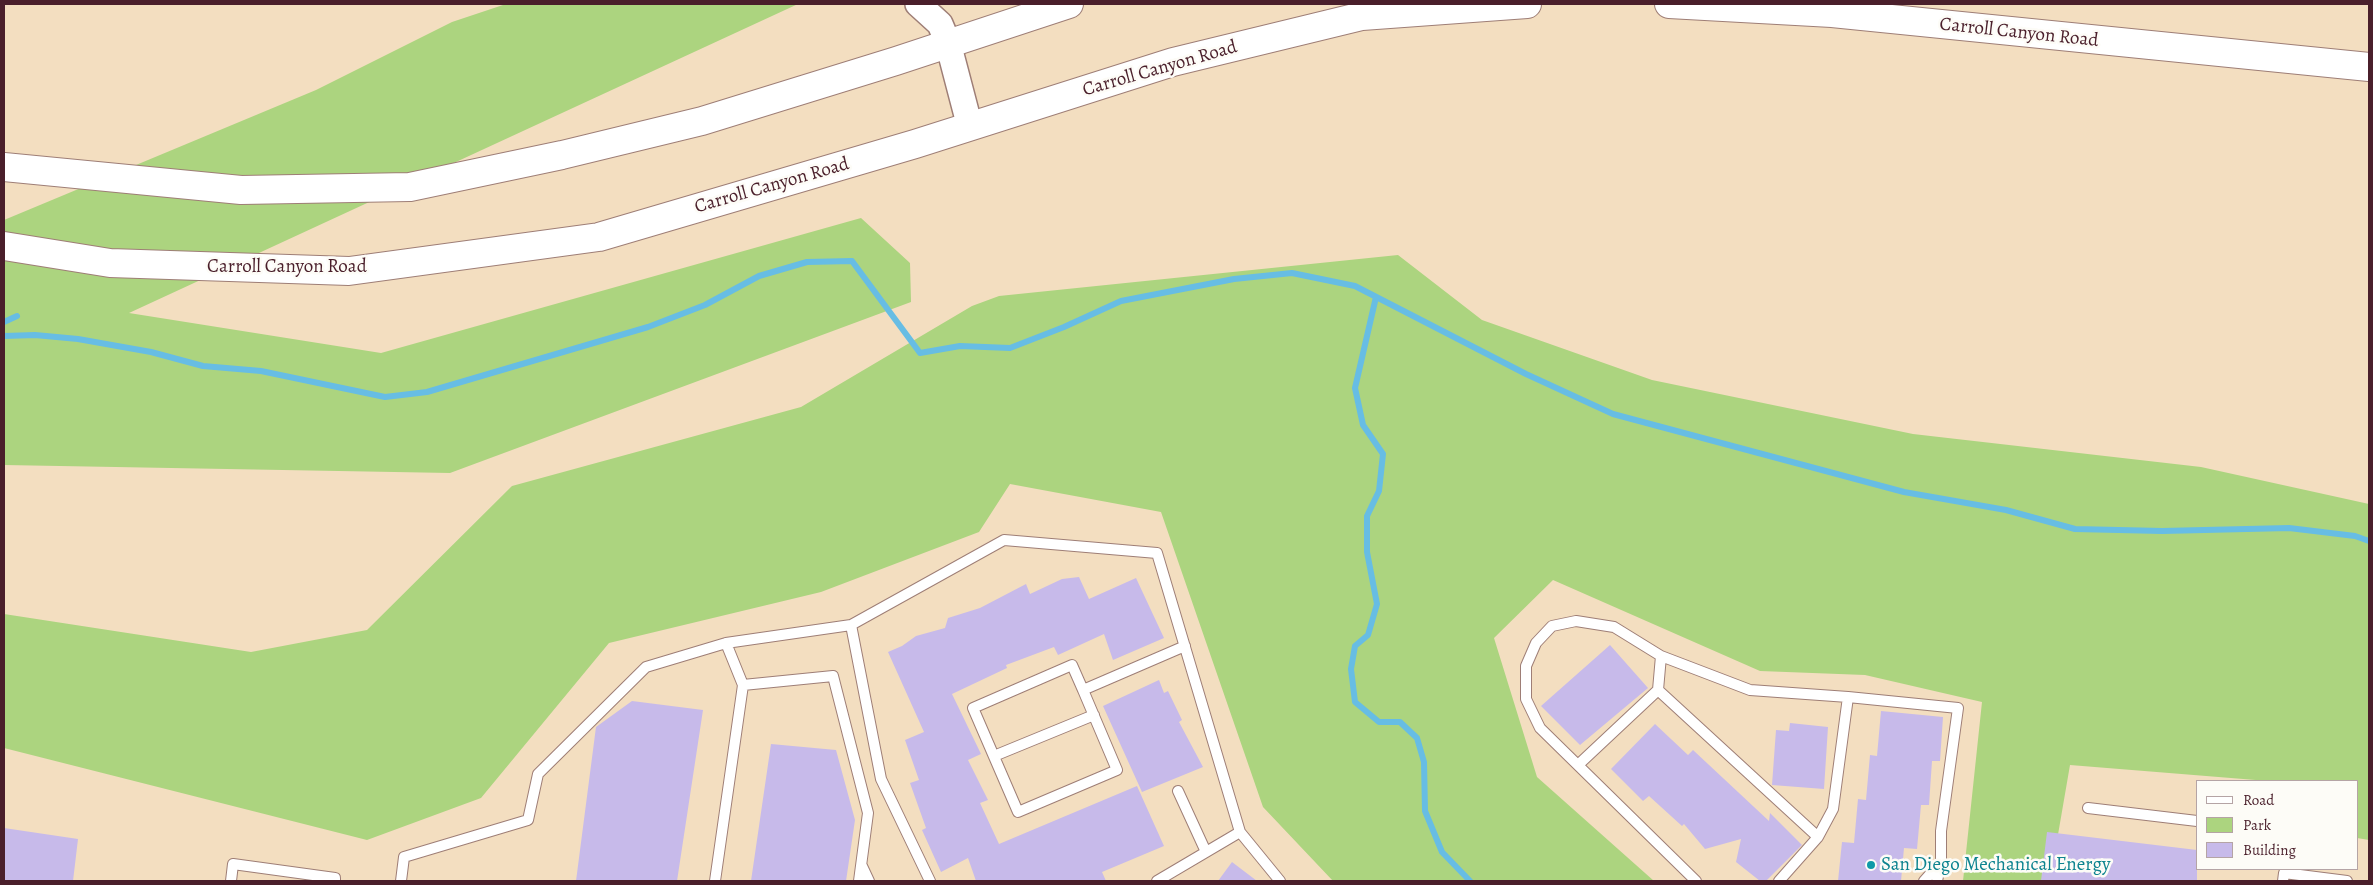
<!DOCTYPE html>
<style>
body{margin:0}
#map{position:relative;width:2373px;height:885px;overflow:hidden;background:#f3dec0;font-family:Alegreya,serif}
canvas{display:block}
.frame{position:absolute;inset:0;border:5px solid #4a1f2b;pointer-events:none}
.legend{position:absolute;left:2196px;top:780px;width:162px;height:90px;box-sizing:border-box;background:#fdfcf7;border:1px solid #b5a4a5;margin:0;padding:6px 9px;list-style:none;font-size:15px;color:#4a1f2b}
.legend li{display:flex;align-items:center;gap:10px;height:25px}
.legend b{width:25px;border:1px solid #b5a4a5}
</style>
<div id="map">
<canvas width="2373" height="885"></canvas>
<div class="frame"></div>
<ul class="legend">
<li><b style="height:6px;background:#fff"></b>Road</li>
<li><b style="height:14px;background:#acd47f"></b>Park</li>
<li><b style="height:14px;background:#c7baea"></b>Building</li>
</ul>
</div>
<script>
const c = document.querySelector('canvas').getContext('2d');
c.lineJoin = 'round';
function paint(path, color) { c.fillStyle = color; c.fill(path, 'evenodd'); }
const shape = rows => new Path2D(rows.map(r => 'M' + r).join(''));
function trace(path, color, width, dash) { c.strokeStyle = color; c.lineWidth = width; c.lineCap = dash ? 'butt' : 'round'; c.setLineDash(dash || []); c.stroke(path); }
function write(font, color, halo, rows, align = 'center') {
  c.font = font + ' Alegreya,serif'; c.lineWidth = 5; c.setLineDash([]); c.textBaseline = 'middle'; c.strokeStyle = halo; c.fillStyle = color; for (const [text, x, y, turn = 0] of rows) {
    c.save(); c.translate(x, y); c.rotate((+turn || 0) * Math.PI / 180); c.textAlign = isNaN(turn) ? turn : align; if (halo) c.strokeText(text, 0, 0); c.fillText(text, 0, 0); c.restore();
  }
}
const green = shape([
 [506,4,798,4,129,313,381,353,861,218,910,263,911,302,450,473,4,465,4,220,316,90,452,22],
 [1398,255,1482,320,1652,380,1913,434,2201,467,2369,504,2369,840,2357,838,2357,781,2268,781,2070,765,2050,881,1963,881,1982,702,1865,675,1760,671,1553,580,1494,638,1537,777,1654,881,1333,881,1263,807,1161,512,1010,484,979,532,821,592,609,643,481,798,367,840,4,748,4,614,251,652,367,630,512,486,801,407,972,306,999,296]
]);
const stream = shape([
 [1376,297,1355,388,1363,425,1383,454,1379,491,1367,516,1367,552,1377,604,1368,635,1355,646,1351,669,1355,702,1379,722,1400,722,1417,738,1424,762,1425,811,1442,852,1470,881],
 [4,322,17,316],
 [4,336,35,335,78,339,151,352,203,366,261,371,385,397,427,392,648,327,705,305,759,276,807,262,852,261,920,353,960,346,1010,348,1064,327,1121,301,1234,279,1292,273,1355,286,1526,374,1613,414,1904,492,2006,510,2075,529,2162,531,2289,528,2355,536,2369,541]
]);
const building = shape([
 [1079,577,1089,599,1136,578,1164,638,1113,660,1104,634,1058,655,1054,647,1006,665,1007,668,952,694,981,754,968,760,988,800,980,803,999,844,1137,786,1164,846,1102,872,1106,881,976,881,968,858,941,872,922,830,926,828,910,783,919,780,905,740,924,732,888,652,902,646,916,636,945,628,948,618,980,608,1026,584,1030,594,1062,579],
 [1610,645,1648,688,1580,745,1541,706],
 [1159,680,1164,693,1168,691,1182,720,1179,722,1203,767,1142,792,1103,706],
 [632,701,703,710,677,881,576,881,596,727],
 [1881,711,1943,717,1940,761,1932,761,1929,805,1921,805,1917,849,1904,848,1901,881,1838,881,1842,842,1854,843,1858,799,1866,800,1870,755,1877,756],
 [1790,723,1828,727,1824,789,1772,785,1776,730,1789,731],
 [1655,724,1688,755,1693,750,1769,821,1770,813,1802,845,1766,881,1760,881,1736,862,1741,839,1705,849,1684,824,1682,826,1649,796,1643,801,1611,769],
 [771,744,836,750,855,820,846,881,751,881],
 [4,828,78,839,73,881,4,881],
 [2047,832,2197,850,2197,881,2041,881],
 [1232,862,1257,881,1218,881]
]);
const service = shape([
 [851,625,1004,540,1157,553,1240,832,1157,881],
 [1661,656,1750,690,1848,697],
 [743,685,833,676,868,813,859,881],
 [1083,690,1072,665,973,708,1018,812,1117,770,1083,690,1185,646],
 [994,756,1094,715],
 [1578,765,1658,690],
 [1178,791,1206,852],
 [2088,808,2197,821],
 [1240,832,1280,881],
 [862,866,869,881],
 [231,881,233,864,335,878,335,881],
 [401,881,404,857,528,820,538,774,646,667,726,643],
 [715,881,743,685,726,643,851,625,881,779,930,881],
 [1696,881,1540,728,1526,699,1526,666,1536,643,1552,626,1576,621,1614,627,1661,656,1658,690,1818,837],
 [1779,881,1818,837,1833,809,1848,697,1958,708,1941,831,1941,862,1937,881],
 [1924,881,1940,863],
 [2283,881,2284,873,2347,881]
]);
const tertiary = shape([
 [918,4,940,24,948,43,970,127]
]);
const secondary = shape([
 [1669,4,1832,13,2369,67],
 [4,167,241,190,410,187,562,155,702,121,896,61,1069,4],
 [4,246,110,263,349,271,599,237,915,144,1173,62,1362,16,1527,4]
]);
const markers = [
 [1871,865,5,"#0f9aa8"]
];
const streetNames = [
 ["Carroll Canyon Road",2019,33,6],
 ["Carroll Canyon Road",1160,69,-16],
 ["Carroll Canyon Road",772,186,-16],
 ["Carroll Canyon Road",287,267]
];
const cultureNames = [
 ["San Diego Mechanical Energy",1881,865]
];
paint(green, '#acd47f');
trace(stream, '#67bde4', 6);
paint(building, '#c7baea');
trace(service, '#9e7e76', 12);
trace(tertiary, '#9e7e76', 28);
trace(secondary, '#9e7e76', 30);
trace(service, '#fff', 10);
trace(tertiary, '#fff', 25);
trace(secondary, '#fff', 28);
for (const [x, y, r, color] of markers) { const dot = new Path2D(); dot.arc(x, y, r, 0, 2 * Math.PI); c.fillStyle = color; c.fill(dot); trace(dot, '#fdfcf7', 2); }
write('19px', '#4a1f2b', '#fdfcf7', streetNames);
write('19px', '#0d838f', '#fdfcf7', cultureNames, 'left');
</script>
